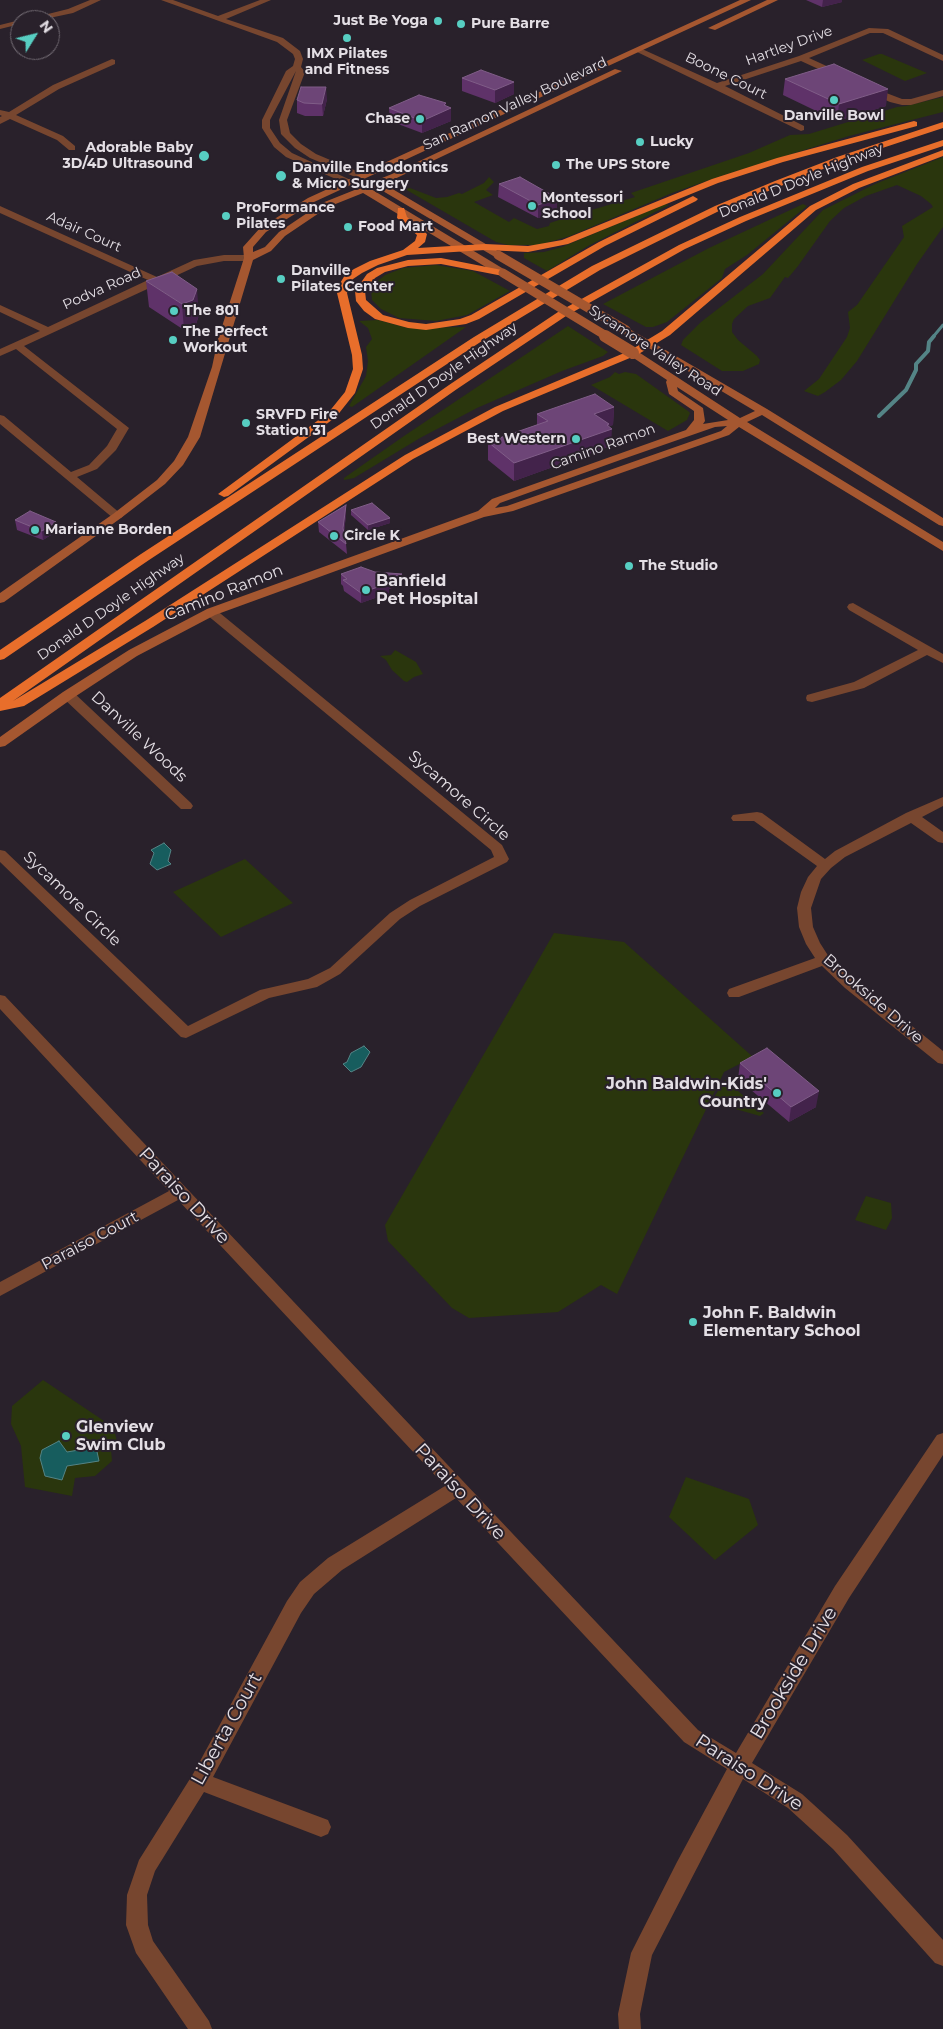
<!DOCTYPE html>
<style>
body{margin:0}
#map{position:relative;width:943px;height:2029px;overflow:hidden;background:#29212b;font-family:Montserrat,sans-serif}
canvas{display:block}
.north{position:absolute;left:10px;top:10px;width:50px;height:50px;box-sizing:border-box;background:#29212b;border:1px solid #746d75;border-radius:50%;rotate:54deg;font-size:14px;font-weight:700;line-height:20px;text-align:center;color:#e4dfe5}
.north::after{content:'';display:block;margin:auto;width:18px;height:22px;background:#57cec2;clip-path:polygon(50% 0,100% 100%,50% 72%,0 100%)}
</style>
<div id="map">
<canvas width="943" height="2029"></canvas>
<div class="north">N</div>
</div>
<script>
const c = document.querySelector('canvas').getContext('2d');
c.lineJoin = 'round';
function paint(path, color) { c.fillStyle = color; c.fill(path, 'evenodd'); }
const shape = rows => new Path2D(rows.map(r => 'M' + r).join(''));
function trace(path, color, width, dash) { c.strokeStyle = color; c.lineWidth = width; c.lineCap = dash ? 'butt' : 'round'; c.setLineDash(dash || []); c.stroke(path); }
function write(font, color, halo, rows, align = 'center') {
  c.font = font + ' Montserrat,sans-serif'; c.lineWidth = 4; c.setLineDash([]); c.textBaseline = 'middle'; c.strokeStyle = halo; c.fillStyle = color; for (const [text, x, y, turn = 0] of rows) {
    c.save(); c.translate(x, y); c.rotate((+turn || 0) * Math.PI / 180); c.textAlign = isNaN(turn) ? turn : align; if (halo) c.strokeText(text, 0, 0); c.fillText(text, 0, 0); c.restore();
  }
}
const green = shape([
 [879,54,882,54,927,73,905,81,862,60],
 [943,97,943,112,849,136,721,176,672,193,570,236,539,245,508,245,496,242,405,189,410,188,436,198,447,197,459,193,462,194,484,183,489,177,494,182,486,190,493,195,474,202,509,222,514,218,537,229,549,226,550,223,565,218,635,197,631,193,749,153,790,135,809,134,897,107,906,106],
 [943,157,943,227,917,264,857,361,841,380,825,392,818,396,804,391,819,379,847,337,850,328,848,312,857,305,904,237,902,226,933,207,931,204,921,196,897,185,866,196,844,208,830,221,798,266,788,278,785,277,770,298,748,306,734,319,732,324,732,332,738,340,757,356,760,360,759,364,743,371,722,371,681,345,683,340,701,322,763,274,823,210,875,184],
 [665,204,669,205,588,246,547,271,524,258,524,253,544,252,562,247],
 [803,204,807,206,747,255,725,269,722,278,667,322,653,327,646,327,603,304,709,248],
 [436,265,473,271,510,291,467,315,436,321,399,318,381,309,372,300,371,290,374,284,385,275,403,268],
 [378,320,408,328,466,327,352,407,349,406,366,376,368,361,366,347,372,339,368,328,359,321],
 [568,326,608,352,603,356,562,371,477,408,420,438,354,478,344,480,344,478,404,436],
 [615,372,619,374,625,372,636,374,688,411,690,413,687,420,668,431,591,385,610,377],
 [395,650,416,662,423,674,414,677,407,682,404,681,392,670,386,660,380,656,391,655],
 [245,859,293,903,221,937,173,892],
 [554,933,624,942,753,1057,724,1072,617,1294,601,1285,558,1312,469,1318,452,1308,388,1241,385,1225],
 [725,1080,764,1113,760,1116,711,1102],
 [866,1196,891,1203,892,1218,886,1230,855,1220],
 [43,1380,113,1427,118,1444,111,1450,112,1461,95,1476,75,1478,72,1496,25,1487,21,1446,11,1424,12,1406],
 [686,1477,749,1499,758,1525,715,1560,669,1517]
]);
const water = shape([
 [164,843,171,850,168,861,171,864,157,870,150,864,154,853,151,850,164,843],
 [364,1046,370,1052,361,1067,351,1072,343,1064,347,1062,351,1053,364,1046],
 [59,1441,67,1452,96,1447,99,1461,67,1466,62,1480,45,1476,40,1458,42,1450,59,1441]
]);
const streamFar1 = shape([
 [933,337,943,325]
]);
const stream = shape([
 [879,416,906,390,916,370,916,364,928,351,929,342,934,336]
]);
const street = shape([
 [90,0,101,0,73,13,40,20,24,20,68,9,90,0],
 [161,0,173,0,218,16,260,0,271,0,226,19,283,38,300,51,303,59,301,67,305,72,287,120,290,133,301,144,316,154,366,175,366,179,360,179,310,158,295,148,281,134,279,120,296,71,270,120,270,128,280,143,292,153,355,182,350,185,347,184,286,157,274,147,262,128,262,120,286,71,293,66,295,59,293,54,277,42,161,0],
 [20,20,20,24,0,29,0,25,20,20,22,20,20,20],
 [869,28,888,29,943,55,943,61,883,33,870,33,809,58,844,74,844,78,838,78,801,61,725,86,804,126,804,130,801,131,635,51,642,49,717,83,799,56,869,28],
 [112,59,115,60,115,64,59,89,16,115,63,136,75,146,75,150,69,150,57,140,10,119,0,124,0,117,2,116,0,115,0,110,9,112,53,85,112,59],
 [868,86,902,99,911,99,943,90,943,96,911,105,902,105,890,102,865,91,865,87,868,86],
 [0,206,157,277,194,260,224,255,249,255,254,258,249,261,224,261,197,266,24,346,129,428,116,450,97,469,77,477,121,514,123,516,121,518,113,518,0,424,0,415,4,416,71,472,89,465,107,446,117,429,16,349,0,356,0,349,40,331,0,312,0,305,48,327,148,280,0,213,0,206],
 [853,603,943,654,943,663,927,655,864,688,812,702,807,701,806,698,807,695,854,682,918,650,849,610,847,607,849,604,853,603],
 [211,608,215,609,502,845,509,859,507,862,420,906,400,919,340,974,317,987,269,998,186,1038,181,1037,0,862,0,850,5,851,188,1026,260,990,308,979,330,968,390,913,410,900,494,857,491,850,207,615,205,612,211,608],
 [68,691,73,692,191,803,193,806,191,809,181,809,63,698,62,695,68,691],
 [943,797,943,806,922,817,943,832,943,843,938,842,911,823,845,857,831,868,821,879,811,908,813,927,820,943,829,957,855,980,943,1051,943,1064,938,1063,845,988,822,966,739,997,729,997,727,993,729,989,815,958,806,944,799,927,797,908,801,892,808,877,817,866,754,821,733,821,731,818,733,815,757,812,762,813,825,859,835,851,906,813,943,797],
 [0,995,5,996,698,1730,736,1753,835,1586,937,1435,943,1433,943,1455,849,1598,752,1763,802,1794,847,1835,943,1940,943,1966,935,1963,833,1849,788,1808,743,1779,652,1955,640,2014,641,2029,619,2029,618,2014,631,1953,677,1862,727,1769,684,1742,456,1498,342,1570,314,1594,301,1613,213,1777,328,1820,331,1827,328,1834,321,1837,204,1792,155,1871,147,1895,148,1925,153,1941,209,2021,212,2029,188,2029,136,1953,126,1925,127,1895,139,1860,193,1774,287,1601,300,1582,328,1558,445,1486,178,1200,0,1296,0,1282,169,1191,0,1009,0,995]
]);
const secondary = shape([
 [740,0,751,0,314,202,266,232,253,247,253,252,265,247,279,232,322,203,357,189,354,186,356,184,364,185,370,183,366,180,368,178,377,180,392,174,615,69,622,71,384,184,501,253,501,257,495,257,376,187,371,189,507,271,507,275,499,275,363,193,328,207,285,236,271,251,253,260,200,437,183,465,165,484,121,518,4,602,0,603,0,593,113,514,157,480,174,461,188,437,212,367,218,339,244,258,243,247,260,228,308,198,740,0],
 [767,0,778,0,715,30,708,28,767,0],
 [626,327,767,409,943,518,943,526,939,525,762,415,747,422,943,542,943,551,739,427,729,435,513,511,484,517,215,615,137,656,73,698,5,746,0,747,0,737,63,692,129,650,207,609,478,511,492,499,686,430,694,420,694,411,669,394,666,382,667,380,629,355,628,353,629,351,637,351,740,418,755,411,622,332,621,330,626,327],
 [677,387,728,420,703,424,705,421,703,408,678,391,677,387],
 [727,426,721,431,507,506,495,508,500,503,623,459,715,427,727,426]
]);
const highway = shape([
 [914,121,917,122,917,126,783,162,718,183,568,244,528,252,485,250,407,255,378,265,362,273,353,279,347,293,362,355,363,369,355,393,336,417,228,496,224,497,218,494,328,413,345,392,353,369,352,355,337,293,339,285,345,275,354,269,370,261,403,250,415,241,417,235,397,218,398,208,404,208,407,217,427,234,425,242,418,248,485,244,528,246,562,240,712,179,777,158,914,121],
 [943,122,943,128,843,161,721,210,600,270,482,341,149,560,4,659,0,660,0,650,141,554,474,337,592,266,715,206,775,181,837,157,943,122],
 [943,140,943,146,868,171,746,221,685,249,566,316,457,389,13,701,145,621,405,455,495,407,629,351,662,331,810,206,853,184,943,150,943,156,859,188,816,210,670,335,637,355,503,411,413,459,153,627,24,706,0,711,0,698,449,385,558,312,679,245,740,217,862,167,943,140],
 [693,196,698,199,696,201,605,246,479,319,466,324,426,330,408,328,375,319,364,311,356,301,355,291,367,274,377,268,408,260,441,258,507,271,507,275,503,276,441,264,408,266,385,272,375,278,365,291,366,300,383,315,409,322,426,324,460,319,471,315,599,242,693,196]
]);
const secondaryBridgeFar1 = shape([
 [498,255,626,330],
 [503,273,608,337]
]);
const secondaryBridge = shape([
 [605,336,633,353]
]);
const wall = shape([
 [806,0,842,0,842,2,822,7],
 [462,78,514,94,495,103,462,91],
 [785,79,886,106,837,121,783,95],
 [327,99,323,116,305,116,297,113,297,100],
 [446,103,446,106,451,121,422,133,390,121,389,108],
 [499,184,557,212,538,218,498,197],
 [146,281,199,315,195,327,184,330,149,307],
 [614,407,613,425,609,426,611,446,514,481,488,460,488,442,537,425,537,414],
 [346,505,346,515,344,533,346,544,347,554,319,532,318,522],
 [351,510,390,518,390,523,368,530,351,515],
 [15,520,57,531,43,540,17,530],
 [375,572,402,574,403,584,389,589,389,593,361,603,344,591,343,586,341,584,341,574],
 [740,1063,816,1107,789,1122,738,1079]
]);
const shadedWall = shape([
 [823,0,842,0,842,2,822,7],
 [514,82,514,94,495,103,495,90],
 [326,87,327,99,323,116,322,104],
 [888,89,886,106,837,121,839,104],
 [446,103,446,110,451,108,451,121,422,133,422,121],
 [557,198,557,212,538,218,538,205],
 [197,289,199,315,195,327,184,330,182,304],
 [614,407,613,425,609,426,609,430,612,429,611,446,514,481,514,463,594,414],
 [346,505,346,515,343,538,343,528],
 [390,518,390,523,368,530,368,525],
 [56,522,57,531,43,540,42,531],
 [402,574,403,584,389,589,389,593,361,603,361,593,386,580],
 [819,1091,816,1107,789,1122,791,1107]
]);
const building = shape([
 [834,64,888,89,839,104,785,79,834,64],
 [481,70,514,82,495,90,462,78,481,70],
 [301,87,326,87,322,104,304,103,297,100,301,87],
 [419,95,446,103,444,105,451,108,422,121,389,108,419,95],
 [520,177,557,198,538,205,499,184,520,177],
 [172,272,197,289,193,300,182,304,146,281,172,272],
 [595,394,614,407,594,414,609,424,607,425,612,429,514,463,488,442,548,421,537,414,595,394],
 [372,503,390,518,368,525,351,510,372,503],
 [346,505,343,528,346,544,318,522,346,505],
 [30,511,56,522,42,531,15,520,30,511],
 [361,567,375,572,402,574,386,580,389,583,361,593,343,580,347,579,341,574,361,567],
 [767,1048,819,1091,791,1107,740,1063,767,1048]
]);
const markers = [
 [438,21,5,"#57cec2"],
 [461,24,5,"#57cec2"],
 [347,38,5,"#57cec2"],
 [834,100,5,"#57cec2"],
 [420,119,5,"#57cec2"],
 [640,142,5,"#57cec2"],
 [204,156,6,"#57cec2"],
 [556,165,5,"#57cec2"],
 [281,176,6,"#57cec2"],
 [532,206,5,"#57cec2"],
 [226,216,5,"#57cec2"],
 [348,227,5,"#57cec2"],
 [281,279,5,"#57cec2"],
 [174,311,5,"#57cec2"],
 [173,340,5,"#57cec2"],
 [246,423,5,"#57cec2"],
 [576,439,5,"#57cec2"],
 [35,530,5,"#57cec2"],
 [334,536,5,"#57cec2"],
 [629,566,5,"#57cec2"],
 [366,590,5,"#57cec2"],
 [777,1093,5,"#57cec2"],
 [693,1322,5,"#57cec2"],
 [66,1436,5,"#57cec2"]
];
const farPoinames = [
 ["Just Be Yoga",428,21,"right"],
 ["Pure Barre",471,24],
 ["IMX Pilates",347,54,"center"],
 ["and Fitness",347,70,"center"],
 ["Danville Bowl",834,116,"center"],
 ["Chase",410,119,"right"],
 ["Lucky",650,142],
 ["Adorable Baby",193,148,"right"],
 ["3D/4D Ultrasound",193,164,"right"],
 ["The UPS Store",566,165],
 ["Danville Endodontics",292,168],
 ["& Micro Surgery",292,184],
 ["Montessori",542,198],
 ["School",542,214],
 ["ProFormance",236,208],
 ["Pilates",236,224],
 ["Food Mart",358,227],
 ["Danville",291,271],
 ["Pilates Center",291,287],
 ["The 801",184,311],
 ["The Perfect",183,332],
 ["Workout",183,348],
 ["SRVFD Fire",256,415],
 ["Station 31",256,431],
 ["Best Western",566,439,"right"],
 ["Marianne Borden",45,530],
 ["Circle K",344,536],
 ["The Studio",639,566]
];
const farStreetnames = [
 ["Hartley Drive",789,46,-20],
 ["Boone Court",726,76,26],
 ["San Ramon Valley Boulevard",515,104,-25],
 ["Donald D Doyle Highway",801,181,-22],
 ["Adair Court",84,232,24],
 ["Podva Road",102,289,-24],
 ["Sycamore Valley Road",655,351,33],
 ["Donald D Doyle Highway",444,376,-35],
 ["Camino Ramon",603,447,-20],
 ["Donald D Doyle Highway",111,607,-35]
];
const poiNames = [
 ["Banfield",376,581],
 ["Pet Hospital",376,599],
 ["John Baldwin-Kids'",767,1084,"right"],
 ["Country",767,1102,"right"],
 ["John F. Baldwin",703,1313],
 ["Elementary School",703,1331],
 ["Glenview",76,1427],
 ["Swim Club",76,1445]
];
const streetNames = [
 ["Camino Ramon",224,593,-22],
 ["Danville Woods",139,737,43],
 ["Sycamore Circle",459,796,41],
 ["Sycamore Circle",72,899,44],
 ["Brookside Drive",873,999,41],
 ["Paraiso Court",90,1241,-28]
];
const nearStreetnames = [
 ["Paraiso Drive",184,1196,47],
 ["Paraiso Drive",460,1492,47],
 ["Brookside Drive",794,1673,-59],
 ["Liberta Court",227,1729,-61],
 ["Paraiso Drive",749,1773,33]
];
paint(green, '#2a360d');
paint(water, '#175d5e');
trace(water, '#548486', 1);
trace(streamFar1, '#548486', 3);
trace(stream, '#548486', 4);
paint(street, '#77462f');
paint(secondary, '#a55730');
paint(highway, '#e86e2b');
trace(secondaryBridgeFar1, '#a55730', 9);
trace(secondaryBridge, '#a55730', 12);
paint(wall, '#5f3269');
paint(shadedWall, '#43234b');
paint(building, '#6d4577');
trace(building, '#805d88', 1);
for (const [x, y, r, color] of markers) { const dot = new Path2D(); dot.arc(x, y, r, 0, 2 * Math.PI); c.fillStyle = color; c.fill(dot); trace(dot, '#29212b', 2); }
write('bold 14px', '#e4dfe5', '#29212b', farPoinames, 'left');
write('14px', '#e4dfe5', '#29212b', farStreetnames);
write('bold 16px', '#e4dfe5', '#29212b', poiNames, 'left');
write('16px', '#e4dfe5', '#29212b', streetNames);
write('19px', '#e4dfe5', '#29212b', nearStreetnames);
</script>
